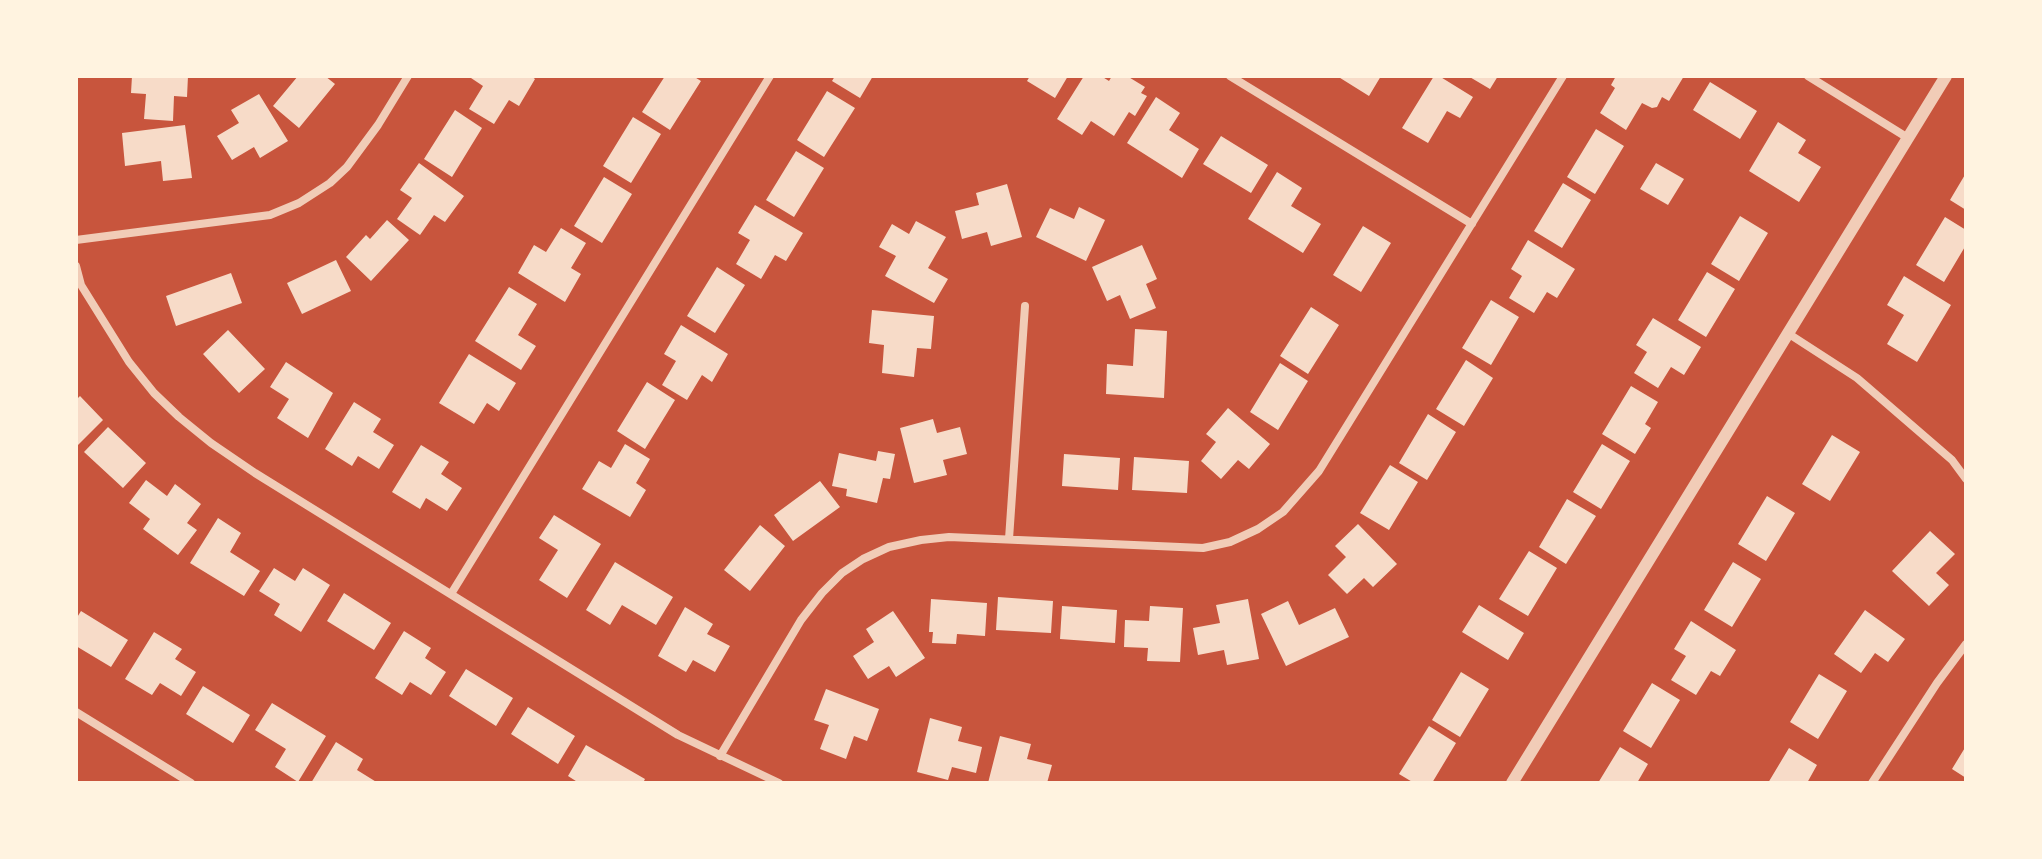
<!DOCTYPE html>
<style>
body{margin:0}
#map{position:relative;width:2042px;height:859px;overflow:hidden;background:#c8553d;font-family:"PT Sans Narrow",sans-serif}
canvas{display:block}
.frame{position:absolute;inset:0;border:78px solid #fff3e0;pointer-events:none}
</style>
<div id="map">
<canvas width="2042" height="859"></canvas>
<div class="frame"></div>
</div>
<script>
const c = document.querySelector('canvas').getContext('2d');
c.lineJoin = 'round';
function paint(path, color) { c.fillStyle = color; c.fill(path, 'evenodd'); }
const shape = rows => new Path2D(rows.map(r => 'M' + r).join(''));
function trace(path, color, width, dash) { c.strokeStyle = color; c.lineWidth = width; c.lineCap = dash ? 'butt' : 'round'; c.setLineDash(dash || []); c.stroke(path); }
const building = shape([
 [132,76,188,76,187,97,174,96,173,121,144,119,146,94,131,93],
 [298,76,325,76,335,84,299,128,273,106],
 [473,76,531,76,535,79,519,106,509,100,494,124,469,109,483,86,471,78],
 [665,76,693,76,701,81,670,130,642,112],
 [835,76,873,76,860,98,832,81],
 [1030,76,1068,76,1055,98,1027,81],
 [1084,76,1101,76,1109,81,1112,76,1127,76,1145,87,1141,93,1147,96,1135,116,1129,112,1114,136,1091,121,1082,135,1057,119],
 [1337,76,1381,76,1369,96],
 [1434,76,1439,76,1473,97,1460,118,1447,111,1428,143,1402,128],
 [1468,76,1498,76,1490,89],
 [1616,76,1684,76,1669,101,1662,97,1657,107,1652,108,1642,103,1626,130,1600,113,1615,88,1611,85],
 [1710,82,1757,111,1740,139,1693,110],
 [827,91,855,108,824,157,797,140],
 [259,94,288,141,260,158,254,147,232,160,217,136,239,123,231,110],
 [1156,97,1180,113,1169,130,1199,149,1182,178,1127,143],
 [455,110,482,128,452,177,424,159],
 [633,117,661,134,631,183,603,166],
 [1778,122,1806,140,1798,153,1821,167,1799,202,1749,171],
 [185,125,192,178,163,181,161,161,125,166,122,133],
 [1596,129,1624,146,1595,194,1567,177],
 [1221,136,1268,165,1251,193,1203,164],
 [796,151,824,168,794,217,766,200],
 [419,163,464,196,445,222,434,215,420,235,397,219,412,198,400,190],
 [1656,163,1684,179,1668,205,1640,189],
 [1277,172,1302,188,1291,206,1321,224,1303,253,1248,219],
 [1966,173,1966,210,1950,200],
 [604,177,632,194,602,243,574,226],
 [1563,183,1591,200,1562,248,1534,231],
 [1007,184,1022,237,991,246,987,232,962,239,955,211,979,205,976,193],
 [755,205,803,233,786,261,775,255,761,279,736,264,750,240,738,233],
 [1079,207,1105,220,1086,261,1036,237,1050,208,1074,219],
 [1740,216,1768,233,1739,281,1711,264],
 [1945,217,1966,230,1966,245,1944,282,1916,265],
 [387,220,409,240,371,281,346,257,366,235,370,239],
 [916,221,946,237,928,268,948,279,934,303,885,276,896,256,879,247,892,224,909,234],
 [1363,226,1391,243,1361,292,1333,275],
 [561,228,586,243,571,268,581,274,565,302,518,273,534,245,546,252],
 [1528,240,1575,269,1557,298,1547,292,1534,313,1509,298,1522,276,1511,269],
 [1142,245,1157,279,1146,284,1156,308,1130,319,1120,295,1107,301,1092,267],
 [336,260,351,291,302,314,287,283],
 [717,267,745,285,715,333,687,316],
 [1707,272,1735,289,1706,337,1678,320],
 [231,273,242,303,176,326,166,296],
 [1904,276,1951,305,1917,362,1887,344,1904,315,1887,305],
 [509,287,537,304,518,335,536,346,521,370,475,341],
 [1491,300,1519,317,1491,365,1462,348],
 [1311,307,1339,325,1308,374,1280,356],
 [872,310,934,316,931,349,917,348,914,377,882,373,884,345,869,343],
 [1653,318,1701,347,1684,375,1671,367,1658,388,1634,373,1647,352,1636,345],
 [681,325,728,354,712,382,702,375,687,400,662,385,676,361,664,354],
 [1135,329,1167,331,1164,398,1106,394,1107,364,1133,366],
 [228,330,265,369,239,393,203,354],
 [469,354,516,383,499,411,487,403,474,424,439,403],
 [1466,360,1493,378,1464,426,1436,409],
 [286,362,333,393,308,438,277,418,289,399,270,387],
 [1280,363,1308,381,1278,430,1250,412],
 [647,382,675,400,645,449,617,431],
 [1631,386,1658,402,1645,424,1651,428,1635,454,1602,434],
 [80,396,103,420,76,447,76,400],
 [354,402,381,419,373,432,394,445,379,469,358,456,352,466,325,449],
 [1228,408,1270,444,1249,469,1238,460,1221,479,1201,461,1216,442,1206,434],
 [1428,414,1456,432,1427,480,1399,463],
 [933,419,937,433,960,427,967,454,943,460,947,475,914,483,900,428],
 [108,427,146,463,123,488,84,452],
 [1832,435,1860,452,1830,501,1802,484],
 [625,444,650,459,636,483,646,490,630,517,582,489,599,461,611,468],
 [1602,444,1630,461,1601,509,1573,492],
 [421,445,449,462,441,474,462,488,447,511,426,498,420,509,392,492],
 [878,451,895,454,890,479,883,478,877,503,846,496,847,489,832,486,839,453,876,461],
 [1064,454,1120,458,1118,490,1062,486],
 [1134,457,1189,461,1187,493,1132,490],
 [1390,465,1418,482,1389,530,1360,513],
 [146,480,167,496,175,484,201,504,187,523,197,530,178,555,143,529,150,519,129,503],
 [820,481,840,507,793,541,774,515],
 [1767,496,1795,513,1766,561,1738,544],
 [1567,499,1596,516,1566,564,1539,547],
 [554,515,601,544,567,598,539,580,558,550,539,538],
 [218,518,241,533,230,552,260,571,244,596,190,563],
 [1358,524,1397,564,1373,587,1364,578,1347,594,1328,575,1346,557,1335,546],
 [760,525,785,546,750,591,724,570],
 [1930,531,1955,554,1936,573,1949,585,1929,606,1892,571],
 [1529,551,1557,568,1528,616,1499,599],
 [615,562,673,597,656,625,622,605,610,625,586,610],
 [1733,562,1761,579,1732,627,1704,610],
 [274,568,295,581,303,568,330,585,301,632,274,615,280,604,259,591],
 [344,593,391,623,374,650,327,621],
 [998,597,1053,601,1051,633,996,630],
 [931,599,987,603,985,636,957,634,956,644,932,643,933,632,929,632],
 [1248,599,1259,659,1227,665,1224,650,1198,655,1193,628,1220,623,1216,605],
 [1288,601,1299,625,1335,608,1349,637,1286,666,1261,614],
 [1479,605,1524,633,1508,660,1462,632],
 [1062,606,1117,610,1115,643,1060,639],
 [1150,606,1183,608,1180,662,1147,661,1148,648,1124,647,1125,620,1149,621],
 [685,607,713,624,707,634,730,646,715,672,693,660,686,672,658,656],
 [1865,610,1905,639,1888,662,1875,653,1861,673,1834,654],
 [81,611,128,640,111,667,76,646,76,619],
 [893,611,925,658,896,677,889,666,868,679,853,656,874,642,866,629],
 [1691,621,1736,650,1720,676,1711,671,1696,695,1671,680,1686,656,1674,649],
 [404,631,431,648,425,658,446,672,431,695,410,682,402,695,375,678],
 [154,632,182,649,175,659,196,672,181,696,160,683,152,695,125,679],
 [466,669,513,698,496,726,449,696],
 [1461,672,1489,689,1460,737,1432,720],
 [1819,674,1847,691,1818,739,1790,722],
 [1652,683,1680,700,1651,748,1623,731],
 [203,686,250,715,233,743,186,714],
 [826,689,879,709,867,741,854,736,846,759,820,749,829,725,814,720],
 [272,703,326,736,298,782,275,767,286,749,255,730],
 [528,707,575,736,558,764,511,734],
 [930,718,962,727,958,741,982,747,976,773,952,767,948,780,917,772],
 [1429,726,1456,743,1432,783,1414,783,1399,774],
 [1000,736,1031,744,1027,759,1052,765,1047,783,988,783],
 [336,742,363,759,357,770,378,783,311,783],
 [586,745,645,779,643,783,579,783,568,776],
 [1966,746,1966,778,1952,769],
 [1620,747,1648,764,1637,783,1598,783],
 [1789,748,1817,765,1807,783,1768,783]
]);
const minor = shape([
 [1230,76,1472,224],
 [1808,76,1908,138],
 [76,240,270,215,299,203,330,183,347,167,378,125,408,76],
 [76,266,81,285,129,362,154,393,179,417,211,443,255,473,678,735,779,783],
 [1789,334,1857,378,1952,460,1966,479],
 [1009,539,1025,306],
 [451,594,770,76],
 [76,712,191,783],
 [720,756,801,620,822,593,842,573,863,559,889,547,921,540,949,537,1203,548,1230,542,1258,529,1283,512,1319,471,1563,76],
 [1872,783,1937,683,1966,644]
]);
const tertiary = shape([
 [1512,783,1946,76]
]);
paint(building, '#f7dbc8');
trace(minor, '#f1ccb7', 8);
trace(tertiary, '#f1ccb7', 12);
</script>
